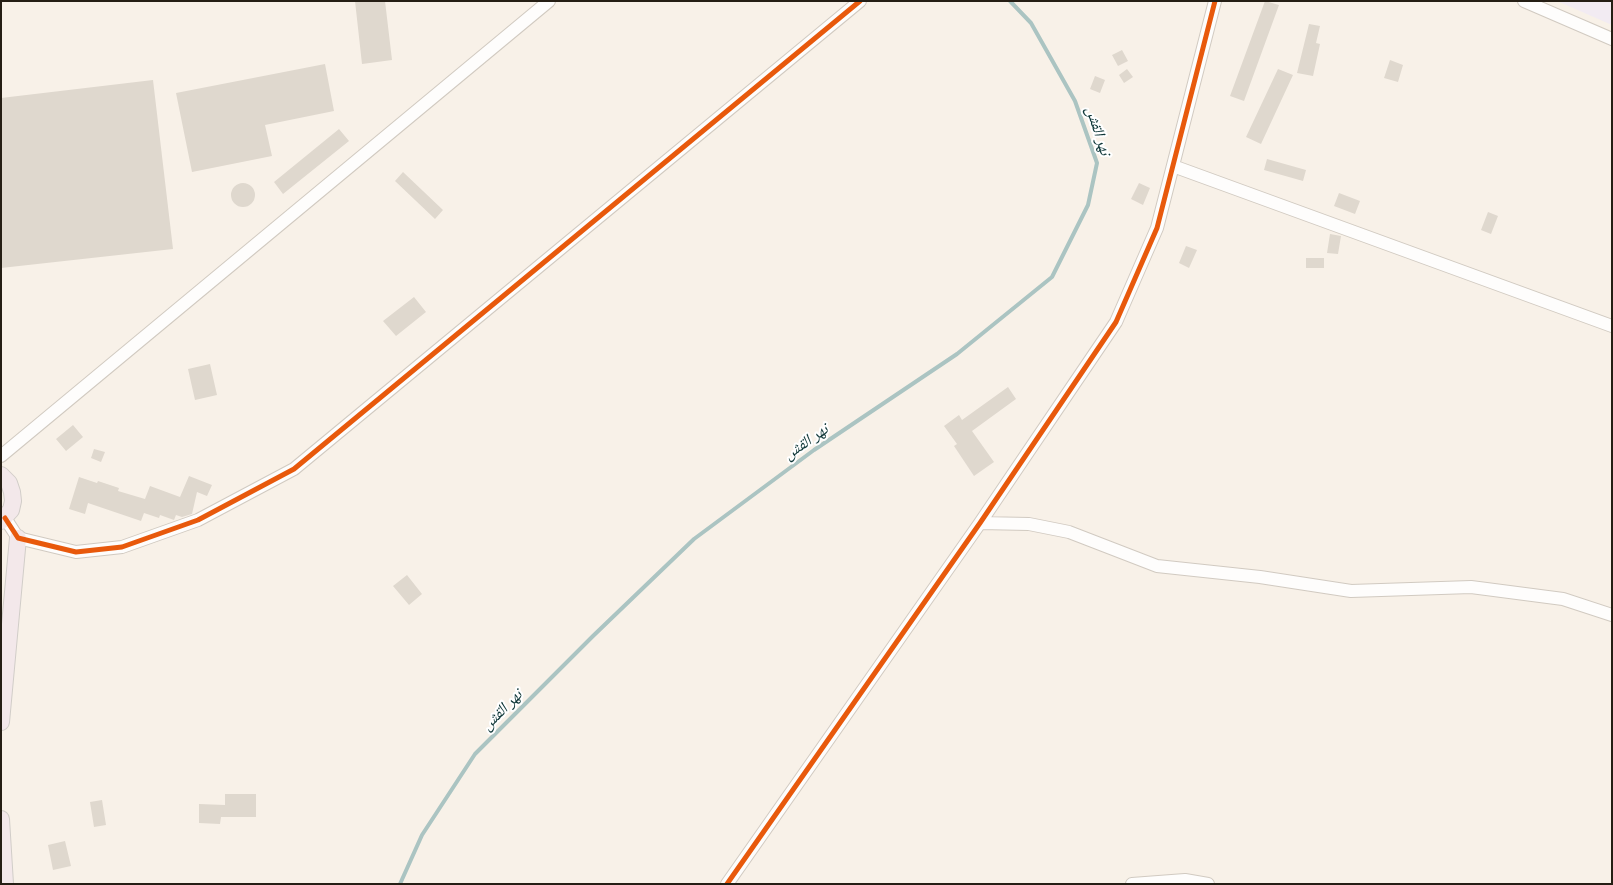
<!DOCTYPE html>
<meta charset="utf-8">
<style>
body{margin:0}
#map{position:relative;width:1613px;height:885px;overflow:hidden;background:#f8f1e8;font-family:Karla,sans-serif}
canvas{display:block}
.frame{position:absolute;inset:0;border:2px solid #251e14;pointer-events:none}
</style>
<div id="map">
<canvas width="1613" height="885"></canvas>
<div class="frame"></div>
</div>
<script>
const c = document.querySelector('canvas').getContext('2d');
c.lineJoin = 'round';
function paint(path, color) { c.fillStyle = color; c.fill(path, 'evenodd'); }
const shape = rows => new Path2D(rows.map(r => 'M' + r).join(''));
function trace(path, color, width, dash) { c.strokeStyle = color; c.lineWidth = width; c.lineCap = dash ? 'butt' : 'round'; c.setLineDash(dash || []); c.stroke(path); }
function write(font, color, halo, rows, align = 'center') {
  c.font = font + ' Karla,"Noto Naskh Arabic",sans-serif'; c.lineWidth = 4; c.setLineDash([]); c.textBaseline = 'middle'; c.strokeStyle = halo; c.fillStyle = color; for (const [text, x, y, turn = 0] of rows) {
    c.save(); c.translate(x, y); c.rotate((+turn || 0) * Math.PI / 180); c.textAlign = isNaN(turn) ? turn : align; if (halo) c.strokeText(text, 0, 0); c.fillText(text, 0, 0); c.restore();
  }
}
const industrial = shape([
 [1557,1,1612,1,1612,25]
]);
const stream = shape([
 [400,884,422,835,475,754,593,636,694,539,814,450,957,354,1052,277,1088,205,1097,163,1075,101,1031,23,1010,1]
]);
const building = shape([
 [355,1,385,1,392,60,362,64],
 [1265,1,1279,5,1244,101,1230,96],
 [1309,24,1320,26,1316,43,1320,44,1313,76,1297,73],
 [1122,50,1128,61,1118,66,1112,55],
 [1390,60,1403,65,1398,82,1384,78],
 [325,64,334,111,265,125,272,156,192,172,176,93],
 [1127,69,1133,77,1124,83,1119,75],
 [1278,69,1293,75,1261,144,1246,137],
 [1095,76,1105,80,1100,93,1090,89],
 [153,80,173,249,1,268,1,98],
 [339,129,349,141,283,194,274,182],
 [1267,159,1306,170,1303,181,1264,170],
 [403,172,443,210,435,219,395,181],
 '231 195a12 12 0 1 1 24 0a12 12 0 1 1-24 0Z',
 [1139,183,1150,188,1143,205,1131,199],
 [1339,193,1360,201,1355,214,1334,206],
 [1488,212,1498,216,1491,234,1481,230],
 [1330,234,1341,236,1338,254,1327,253],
 [1186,246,1197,250,1189,268,1179,263],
 [1306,258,1324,258,1324,268,1306,268],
 [414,297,426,312,396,336,383,321],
 [210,364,217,395,195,400,188,369],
 [1008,387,1016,399,972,431,994,462,974,476,954,446,957,444,944,426,959,415,962,420],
 [73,425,83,437,66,451,56,439],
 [94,449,105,452,101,462,91,458],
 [189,476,212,485,207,496,197,492,192,514,182,517,176,515,174,520,160,515,159,518,144,513,141,521,88,503,85,514,69,509,79,477,97,483,98,481,119,488,118,491,145,499,150,486,180,497],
 [407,575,422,594,409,605,393,586],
 [225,794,256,794,256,817,221,817,220,824,199,823,199,804,225,805],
 [102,800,106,825,94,827,90,802],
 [65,841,71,866,53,870,48,845]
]);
const minor = shape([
 [1524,1,1612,39],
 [1173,166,1612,326],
 [1,456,549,1],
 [5,518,18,538,76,552,122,547,198,520,294,469,860,1],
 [980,523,1029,524,1069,532,1157,566,1260,577,1351,591,1471,587,1563,599,1612,615],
 [727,884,980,523,1116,322,1157,228,1215,1],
 [1132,884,1185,880,1208,884]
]);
const major = shape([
 [1,475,9,483,12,492,13,501,11,510,1,521],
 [1,722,18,538],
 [1,819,5,884]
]);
const cycleway = shape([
 [5,518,18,538,76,552,122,547,198,520,294,469,860,1],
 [727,884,980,523,1116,322,1157,228,1215,1]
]);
const waterNames = [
 ["نهر القش",1098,131,72],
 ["نهر القش",806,442,-35],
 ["نهر القش",502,710,-45]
];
paint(industrial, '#f2ebf2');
trace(stream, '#abc4c2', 4);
paint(building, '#dfd8ce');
trace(minor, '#d1cac1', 14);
trace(major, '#d1cdc8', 18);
trace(minor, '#fefdfc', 12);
trace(major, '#f3e8ea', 16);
trace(cycleway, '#e8590c', 5);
write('italic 16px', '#0e3637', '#fff', waterNames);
</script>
